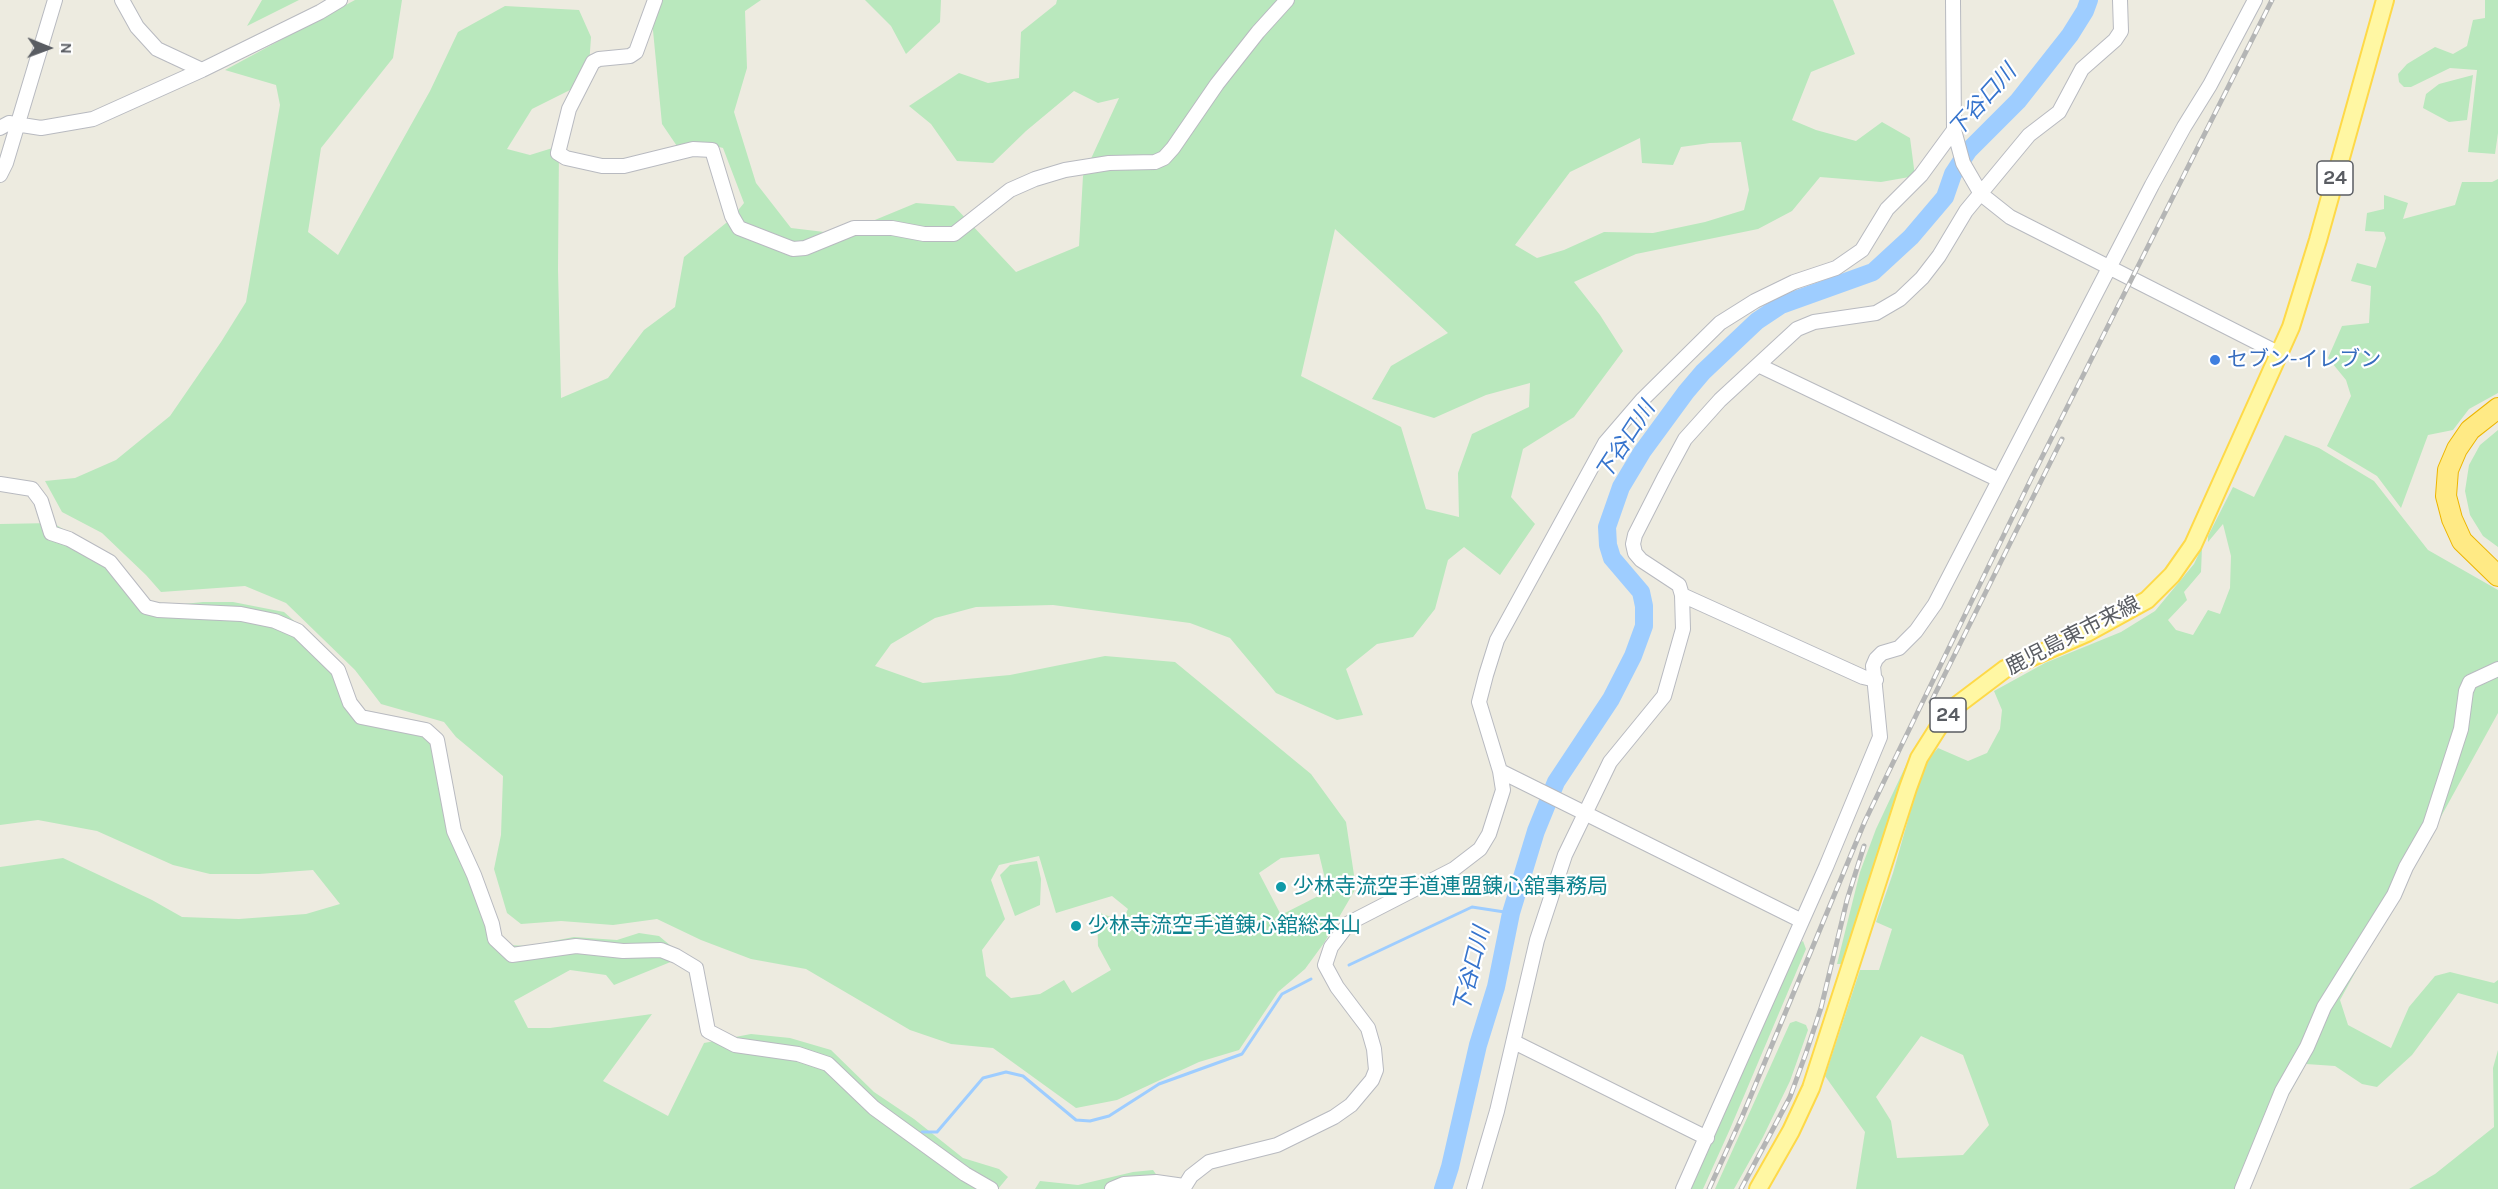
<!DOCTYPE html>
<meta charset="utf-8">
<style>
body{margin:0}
#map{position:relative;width:2498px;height:1189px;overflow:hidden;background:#edebe0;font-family:Karla,sans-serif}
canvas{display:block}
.north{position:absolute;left:18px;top:18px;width:60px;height:60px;-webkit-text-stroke:4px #fff;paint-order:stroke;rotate:91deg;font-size:16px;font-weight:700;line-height:24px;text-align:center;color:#595c62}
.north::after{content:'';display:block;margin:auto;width:21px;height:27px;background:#595c62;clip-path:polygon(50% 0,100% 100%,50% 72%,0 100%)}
</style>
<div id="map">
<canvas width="2498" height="1189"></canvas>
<div class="north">N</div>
</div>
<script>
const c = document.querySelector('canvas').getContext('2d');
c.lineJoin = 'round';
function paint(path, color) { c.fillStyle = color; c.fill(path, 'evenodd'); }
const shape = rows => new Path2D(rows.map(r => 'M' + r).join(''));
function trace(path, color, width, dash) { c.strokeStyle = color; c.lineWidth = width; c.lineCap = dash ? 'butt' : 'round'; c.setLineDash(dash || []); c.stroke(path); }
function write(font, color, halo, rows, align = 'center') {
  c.font = font + ' Karla,"Noto Sans JP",sans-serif'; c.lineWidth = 4.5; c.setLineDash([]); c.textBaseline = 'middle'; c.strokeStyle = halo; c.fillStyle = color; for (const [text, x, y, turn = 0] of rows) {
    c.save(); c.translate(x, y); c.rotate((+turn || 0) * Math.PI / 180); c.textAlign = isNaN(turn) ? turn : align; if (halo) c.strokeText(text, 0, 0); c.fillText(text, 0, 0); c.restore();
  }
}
const green = shape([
 [262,0,299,0,247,26],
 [355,0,402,0,393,58,321,148,308,232,338,255,430,91,458,32,505,6,579,10,591,37,588,81,532,109,507,149,530,155,559,146,558,269,561,398,608,378,644,330,675,307,684,257,731,219,744,203,723,148,708,144,681,152,662,124,652,20,660,0,761,0,745,11,747,68,734,112,756,183,791,228,841,234,916,203,954,206,1016,272,1079,246,1083,176,1119,98,1098,103,1074,91,1026,131,993,163,957,161,931,124,909,106,959,73,988,83,1019,78,1021,32,1056,4,1057,0,1833,0,1855,54,1811,72,1792,120,1816,130,1856,141,1882,122,1910,138,1915,176,1881,182,1820,177,1792,211,1758,229,1636,254,1574,282,1600,315,1623,351,1574,417,1523,449,1511,497,1535,524,1500,575,1464,547,1448,560,1435,609,1413,637,1377,644,1346,669,1363,715,1337,720,1276,693,1230,638,1190,623,1053,605,976,607,935,618,891,644,875,666,923,683,1010,675,1105,656,1175,662,1311,774,1346,822,1356,888,1324,943,1305,969,1278,992,1239,1050,1199,1062,1117,1100,1076,1108,993,1048,951,1044,910,1030,806,969,751,959,701,940,657,919,613,925,561,921,521,924,507,913,494,869,501,835,503,776,456,737,444,722,381,704,355,670,286,603,245,586,161,592,146,575,102,533,62,512,45,481,75,478,116,460,170,416,221,342,246,302,280,105,276,85,225,70],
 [1640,138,1642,163,1673,165,1681,147,1710,143,1741,142,1749,190,1744,210,1705,222,1653,233,1604,232,1564,250,1537,258,1515,245,1570,172],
 [1335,229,1448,333,1391,366,1372,399,1434,418,1486,395,1530,383,1529,407,1472,434,1458,473,1459,517,1426,509,1401,427,1301,376],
 [1319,854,1328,891,1281,915,1259,873,1281,858],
 [1039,856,1056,913,1112,896,1128,909,1122,921,1097,912,1098,946,1111,970,1072,993,1064,980,1040,994,1011,998,986,976,982,950,1005,919,991,880,999,865],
 [865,0,941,0,940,22,906,54,891,26],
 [2485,0,2498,0,2498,133,2495,154,2468,152,2477,70,2450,68,2411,87,2404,87,2399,82,2398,74,2407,64,2435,47,2453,54,2467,46,2473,20,2485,18],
 [2473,75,2467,120,2449,122,2423,108,2426,94,2439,84],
 [2498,179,2498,393,2469,409,2453,430,2428,435,2401,508,2377,476,2327,446,2351,396,2346,380,2328,358,2342,326,2369,323,2371,286,2351,281,2357,263,2376,268,2386,238,2384,232,2365,231,2367,213,2384,209,2384,195,2408,203,2403,219,2455,205,2462,182,2492,182],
 [2498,430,2498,547,2483,536,2470,515,2465,491,2469,465,2480,445],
 [2285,435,2319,448,2374,481,2428,550,2498,590,2498,713,2340,1000,2348,1025,2391,1048,2409,1007,2435,976,2450,972,2494,983,2498,980,2498,1004,2458,993,2412,1055,2377,1087,2362,1084,2335,1066,2306,1064,2287,1098,2249,1189,1856,1189,1865,1132,1825,1076,1860,970,1879,970,1892,929,1876,922,1893,873,1915,795,1929,758,1938,748,1968,761,1987,753,2000,729,2002,710,1994,691,2045,663,2121,632,2155,611,2194,564,2202,547,2201,572,2184,592,2187,600,2168,620,2176,630,2193,635,2208,610,2220,614,2230,588,2231,556,2223,524,2208,542,2208,536,2233,487,2254,497],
 [1921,1036,1963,1055,1989,1125,1963,1155,1897,1158,1891,1121,1876,1097],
 [53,523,73,535,149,601,174,605,203,602,233,602,284,612,316,640,352,703,371,716,425,734,438,755,450,801,491,904,488,924,509,945,527,946,574,937,617,940,639,933,659,936,671,946,673,961,614,985,606,975,570,970,514,1001,528,1028,550,1028,652,1014,603,1081,668,1116,704,1043,751,1034,790,1038,831,1050,874,1092,914,1119,963,1158,999,1169,1008,1177,998,1189,0,1189,0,867,63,858,152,900,182,917,239,919,306,914,340,904,313,870,259,874,210,874,173,865,97,831,38,820,0,825,0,524],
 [1907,763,1909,766,1842,964,1837,964,1860,872,1876,829],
 [1037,861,1041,879,1040,905,1015,916,1000,875,1010,865],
 [1803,941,1806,949,1730,1129,1703,1189,1690,1189,1798,944],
 [1796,1021,1806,1025,1808,1030,1790,1081,1763,1137,1734,1189,1715,1189,1790,1023],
 [2498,1050,2498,1189,2409,1189,2435,1174,2494,1127,2493,1068],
 [1153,1170,1163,1184,1160,1189,1035,1189,1040,1181,1078,1185,1133,1172]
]);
const stream = shape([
 [1349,965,1472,907,1511,913],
 [922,1132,937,1132,983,1078,1006,1072,1023,1076,1076,1120,1090,1121,1109,1116,1159,1084,1242,1054,1282,994,1311,979]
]);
const river = shape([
 [1443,1189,1450,1167,1478,1045,1496,987,1511,913,1536,831,1556,782,1611,699,1633,656,1644,626,1644,606,1641,592,1612,558,1608,545,1607,527,1621,487,1642,452,1686,392,1703,372,1757,321,1781,305,1873,272,1911,237,1945,197,1953,174,1968,151,2018,101,2070,35,2085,11,2089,0]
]);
const minor = shape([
 [122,0,137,27,157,49,202,70],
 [655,0,636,52,630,56,599,59,593,62,569,109,558,153,566,158,602,166,624,166,693,149,712,150,732,216,739,228,793,249,805,248,854,228,892,228,924,234,954,234,1010,190,1035,179,1065,170,1109,163,1155,162,1164,158,1173,148,1217,84,1258,32,1287,0],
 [0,128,9,123,41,128,93,119,202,70,320,12,340,0],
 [1954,130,1963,163,1981,194,2010,217,2280,354],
 [0,175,6,163,55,0],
 [1758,365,1999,480],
 [0,484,32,489,41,501,51,533,69,539,110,562,146,607,158,610,241,614,275,621,298,631,338,670,350,703,361,717,426,730,437,740,454,831,474,875,492,924,495,939,512,955,576,946,623,951,661,950,676,956,696,968,708,1031,735,1045,798,1054,828,1064,874,1108,965,1174,991,1189],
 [1682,595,1863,677,1876,680],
 [1500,771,1802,921],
 [1514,1042,1707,1138],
 [1112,1189,1124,1184,1156,1182,1184,1186],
 [1183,1189,1191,1176,1209,1162,1277,1145,1334,1117,1351,1105,1372,1080,1376,1070,1374,1049,1368,1028,1337,987,1325,965,1331,947,1349,923,1454,869,1480,849,1489,834,1503,790,1500,771,1479,702,1486,675,1497,640,1605,443,1642,400,1720,323,1755,301,1794,282,1836,268,1862,250,1887,209,1921,175,1954,130,1953,0],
 [1474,1189,1497,1111,1537,940,1565,855,1610,762,1664,696,1683,629,1682,595,1679,585,1641,560,1635,553,1633,544,1635,535,1665,476,1685,439,1720,400,1797,329,1814,322,1876,313,1900,299,1922,278,1939,256,1966,211,2029,135,2059,112,2082,69,2115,40,2121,31,2120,0],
 [1683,1189,1826,867,1880,737,1873,666,1876,659,1882,653,1899,648,1916,631,1935,604,2152,185,2184,127,2210,85,2255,0],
 [2242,1189,2282,1091,2307,1047,2324,1007,2394,895,2406,867,2430,825,2461,729,2466,691,2470,682,2498,669]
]);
const major = shape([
 [1758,1189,1791,1131,1811,1088,1908,788,1919,758,1938,728,1956,706,2005,669,2087,633,2147,600,2172,575,2193,545,2291,327,2318,240,2385,0]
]);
const highway = shape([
 [2498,408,2470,430,2457,449,2448,470,2446,496,2452,519,2462,541,2498,576]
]);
const rail = shape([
 [1931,702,2062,439],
 [1709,1189,1742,1117,1865,821,1889,771,2032,477,2272,0],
 [1741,1189,1790,1097,1806,1053,1821,1008,1847,900,1864,846]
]);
const markers = [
 [2215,360,6,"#3f7fe0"],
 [1281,887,6,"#0f9aa8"],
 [1076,926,6,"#0f9aa8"]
];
const shields = [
 [2335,178,36],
 [1948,715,36]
];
const shieldNames = [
 ["24",2335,178],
 ["24",1948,715]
];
const shopNames = [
 ["セブン-イレブン",2227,360]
];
const streetNames = [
 ["鹿児島東市来線",2073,636,-27]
];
const cultureNames = [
 ["少林寺流空手道連盟錬心舘事務局",1293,887],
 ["少林寺流空手道錬心舘総本山",1088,926]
];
const waterNames = [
 ["下谷口川",1983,101,-48],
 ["下谷口川",1626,441,-57],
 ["下谷口川",1472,970,-76]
];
paint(green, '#b9e8bd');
trace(stream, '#9ecdff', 3);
trace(river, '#9ecdff', 18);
trace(minor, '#b8bac0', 16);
trace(major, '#fed948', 20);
trace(highway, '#edb500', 22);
trace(minor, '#fff', 14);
trace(major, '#fff7a3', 16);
trace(highway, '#ffea85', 20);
trace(rail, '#b4b5b5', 5);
trace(rail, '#fff', 3, [9]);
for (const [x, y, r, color] of markers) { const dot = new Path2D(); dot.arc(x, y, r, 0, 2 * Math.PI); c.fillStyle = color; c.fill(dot); trace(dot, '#fff', 2); }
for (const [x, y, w] of shields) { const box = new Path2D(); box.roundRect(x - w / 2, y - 17, w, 34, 4.5); c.fillStyle = '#fff'; c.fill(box); trace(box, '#595c62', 1.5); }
write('bold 20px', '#595c62', null, shieldNames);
write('21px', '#366cbe', '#fff', shopNames, 'left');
write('21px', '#595c62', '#fff', streetNames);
write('21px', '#0d838f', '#fff', cultureNames, 'left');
write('italic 22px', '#3674cd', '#fff', waterNames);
</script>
